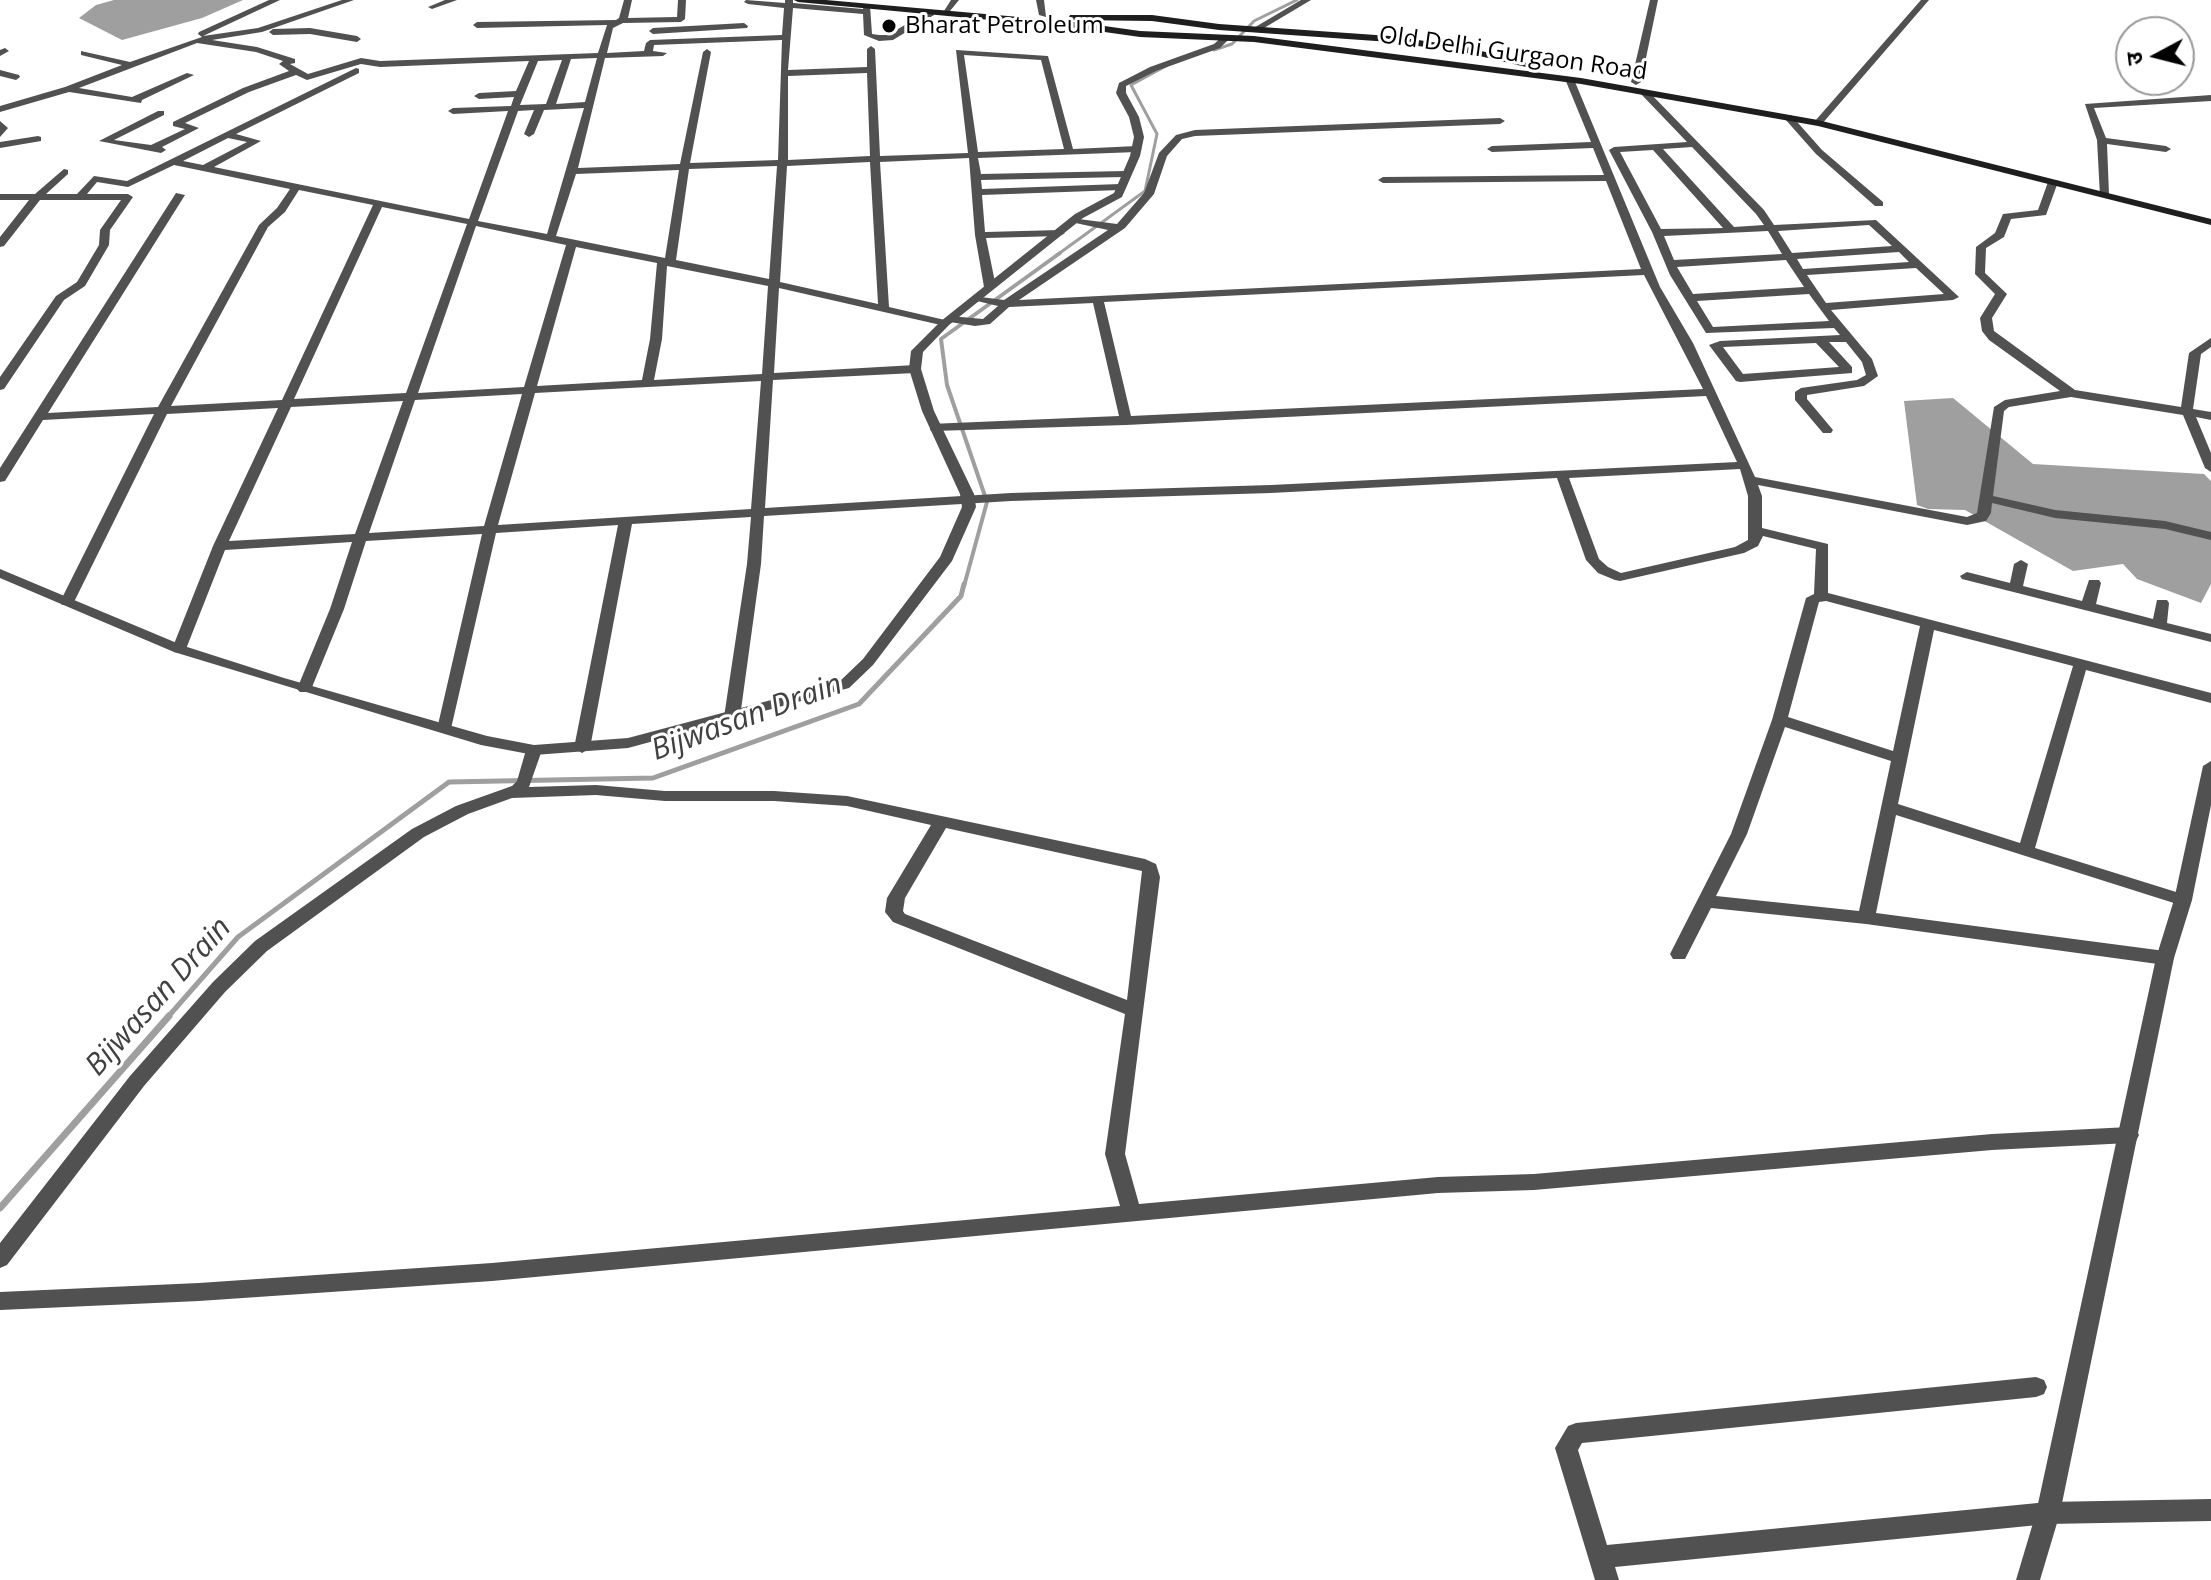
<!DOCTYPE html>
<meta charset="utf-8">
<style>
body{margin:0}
#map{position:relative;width:2211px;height:1580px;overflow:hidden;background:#fff;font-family:"Open Sans","Noto Sans Devanagari",sans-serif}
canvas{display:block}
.north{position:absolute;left:2115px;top:16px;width:80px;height:80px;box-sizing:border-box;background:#fff;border:2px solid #999;border-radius:50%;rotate:263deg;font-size:22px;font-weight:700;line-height:32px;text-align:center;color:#000}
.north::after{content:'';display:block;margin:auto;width:28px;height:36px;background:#000;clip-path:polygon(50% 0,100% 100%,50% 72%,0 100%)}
</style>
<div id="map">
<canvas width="2211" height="1580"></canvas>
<div class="north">उ</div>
</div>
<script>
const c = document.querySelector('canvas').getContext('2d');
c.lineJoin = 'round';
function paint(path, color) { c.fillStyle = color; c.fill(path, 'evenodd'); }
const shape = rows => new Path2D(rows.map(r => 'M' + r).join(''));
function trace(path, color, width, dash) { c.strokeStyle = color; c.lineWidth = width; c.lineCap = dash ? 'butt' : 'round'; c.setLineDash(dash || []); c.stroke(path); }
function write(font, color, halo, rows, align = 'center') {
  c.font = font + ' "Open Sans",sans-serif'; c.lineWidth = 6; c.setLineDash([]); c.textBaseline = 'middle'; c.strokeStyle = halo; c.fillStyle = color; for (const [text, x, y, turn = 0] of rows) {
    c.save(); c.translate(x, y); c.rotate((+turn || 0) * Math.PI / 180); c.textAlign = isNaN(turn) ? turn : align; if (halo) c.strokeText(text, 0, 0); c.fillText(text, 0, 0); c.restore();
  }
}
const water = shape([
 [114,0,243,0,202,18,122,40,79,18,96,5],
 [1953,398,2033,464,2204,474,2211,481,2211,584,2201,603,2137,579,2123,564,2073,571,1965,510,1928,509,1917,505,1904,401]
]);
const streamFar3 = shape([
 [1214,50,1232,44,1254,21,1297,0],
 [1057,255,1145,191,1157,134,1131,85,1166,66]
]);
const streamFar2 = shape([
 [964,586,987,502,947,385,941,339,1060,253]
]);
const streamFar1 = shape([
 [167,1018,238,937,449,782,653,778,859,704,961,596,964,584]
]);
const stream = shape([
 [0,1208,169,1016]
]);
const minor = shape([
 [269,0,280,0,203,36,258,28,342,0,354,0,262,32,212,40,257,47,295,59,295,63,290,64,308,74,361,58,380,61,598,53,607,25,477,28,473,25,477,22,616,20,619,18,624,0,632,0,628,18,677,17,678,0,686,0,685,19,681,22,623,23,613,28,607,53,644,51,646,43,650,40,782,35,784,8,748,4,744,2,746,0,785,3,785,0,793,0,793,3,863,9,864,6,870,6,872,34,879,35,888,35,928,11,934,11,934,15,893,40,879,41,864,35,863,14,793,8,788,70,867,67,867,49,871,46,875,49,880,156,968,153,956,50,1048,56,1073,149,1137,146,1142,149,1137,152,978,158,981,174,1125,171,1130,174,1125,177,981,180,982,189,1120,184,1125,187,1120,190,982,195,985,232,1060,230,1065,233,1060,236,986,238,996,287,990,290,984,287,975,235,969,158,880,162,889,307,945,320,950,316,983,319,998,306,973,300,973,296,1004,300,1108,230,1071,222,1071,218,1117,224,1144,193,1159,153,1176,135,1195,130,1500,118,1505,121,1500,124,1195,136,1182,139,1167,156,1154,194,1125,228,1019,300,1641,269,1606,181,1383,183,1378,180,1383,177,1604,175,1593,148,1492,152,1487,149,1492,146,1591,142,1565,79,1573,77,1660,287,1693,343,1755,477,1967,517,1977,513,1994,407,2005,400,2060,391,1989,340,1982,331,1980,318,1995,294,1975,274,1976,247,1995,233,2003,214,2038,210,2048,182,2057,180,2058,182,2046,215,2011,219,2004,237,1986,248,1985,273,2007,294,1992,318,1994,331,2075,390,2181,407,2189,353,2211,338,2211,347,2201,354,2193,409,2211,412,2211,420,2196,417,2211,453,2211,472,2205,468,2183,415,2071,397,2009,407,2004,411,1993,496,2055,510,2165,521,2211,532,2211,540,2165,529,2055,518,1992,503,1991,513,1986,521,1967,525,1758,485,1762,496,1762,528,1828,544,1828,593,2211,693,2211,703,2086,670,2035,848,2189,896,2192,900,2189,904,2177,904,1896,815,1876,913,2165,951,2171,953,2174,958,2171,963,2165,965,1866,924,1711,908,1685,959,1673,959,1670,954,1731,834,1772,720,1806,598,1814,594,1816,549,1763,536,1758,546,1744,553,1620,581,1615,580,1598,573,1586,560,1557,478,1271,493,1011,501,764,516,761,564,740,717,732,722,724,717,747,564,751,517,632,524,590,748,582,753,574,748,618,525,496,533,450,733,445,734,437,729,482,534,366,541,344,609,310,692,300,692,297,689,330,609,352,542,225,550,186,649,179,653,174,652,172,649,213,546,278,408,167,414,74,602,72,605,62,605,60,602,154,414,43,420,5,481,0,482,0,468,176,193,185,195,48,413,158,407,259,225,277,208,290,189,174,165,128,187,97,182,87,194,128,194,133,197,110,230,109,245,85,286,64,300,4,389,0,390,0,377,56,296,77,282,99,245,100,230,121,200,40,200,4,246,0,247,0,237,29,200,0,200,0,194,35,194,64,169,68,170,68,174,46,194,77,194,94,176,127,181,356,68,359,69,359,73,236,134,261,141,214,167,469,219,508,111,453,114,448,111,453,108,511,106,514,97,479,99,474,96,479,93,516,91,529,61,380,67,361,64,307,80,296,75,249,92,185,123,199,128,162,147,166,150,161,153,99,141,158,111,164,111,164,115,114,140,151,145,185,129,173,126,173,122,243,88,289,71,279,64,283,61,256,52,197,43,79,88,132,97,187,73,194,75,142,100,141,103,69,92,0,112,0,106,65,87,122,65,81,55,81,51,130,62,202,37,198,34,199,32,269,0],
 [782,40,778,160,690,163,711,52,707,49,703,52,680,164,578,168,605,58,663,56,667,53,653,51,654,45,782,40],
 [964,55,1041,60,1064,149,978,152,964,55],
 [597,58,585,102,556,104,571,59,597,58],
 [562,60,546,104,520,105,538,61,562,60],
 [867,73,870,156,788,160,788,76,867,73],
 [584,108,547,234,478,221,518,111,534,110,524,134,529,137,534,134,544,110,584,108],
 [228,138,247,142,203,165,183,161,228,138],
 [870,162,878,304,780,282,787,166,870,162],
 [777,166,769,279,676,260,689,169,777,166],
 [679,170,665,258,556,236,576,174,679,170],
 [299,190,373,205,282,400,171,406,268,227,285,212,299,190],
 [382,207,467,224,406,393,294,399,382,207],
 [476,226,566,245,524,387,418,393,476,226],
 [576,247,657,263,650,339,642,380,537,386,576,247],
 [667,266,768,286,762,374,654,380,662,339,667,266],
 [1644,275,1703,389,1131,416,1104,302,1644,275],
 [779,288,945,326,950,322,975,326,990,324,1009,307,1093,303,1119,416,930,424,930,430,934,431,1126,425,1706,396,1737,462,1271,485,1011,493,765,508,773,380,915,373,921,369,915,365,774,373,779,288],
 [761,381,751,509,498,525,535,393,761,381],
 [522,394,484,526,369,533,415,400,522,394],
 [403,401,355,534,229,541,291,407,403,401],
 [1740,469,1748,496,1748,540,1735,547,1621,573,1608,567,1599,559,1569,478,1740,469],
 [1826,601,1920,626,1893,751,1788,717,1819,602,1826,601],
 [1934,630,2073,666,2020,843,1898,804,1934,630],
 [1785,727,1891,761,1859,911,1716,896,1747,834,1785,727],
 [445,0,457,0,432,9,428,7,445,0],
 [951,0,959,0,950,11,944,11,951,0],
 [1036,0,1044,0,1046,17,1039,15,1036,0],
 [1301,0,1311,0,1259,31,1252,29,1301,0],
 [744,23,748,26,747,28,653,34,649,31,653,28,744,23],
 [310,28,357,36,361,39,357,42,310,34,273,35,269,32,273,29,310,28],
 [5,48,9,51,0,56,0,50,5,48],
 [0,70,19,75,20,77,16,80,0,76,0,70],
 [1641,90,1647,90,1764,210,1774,225,1876,220,1959,297,1953,300,1831,310,1872,359,1878,376,1864,386,1807,395,1807,399,1833,430,1831,433,1823,433,1795,400,1795,392,1801,388,1857,380,1866,375,1862,362,1846,342,1829,342,1852,367,1852,373,1740,382,1736,381,1709,345,1720,341,1840,335,1834,328,1706,333,1670,275,1652,232,1609,150,1614,147,1687,142,1641,94,1641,90],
 [1692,147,1756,214,1764,225,1734,227,1663,149,1692,147],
 [1653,150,1723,228,1661,229,1620,152,1653,150],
 [1869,225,1892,246,1792,253,1778,231,1869,225],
 [1768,231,1782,254,1674,260,1664,236,1768,231],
 [1899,252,1909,262,1803,269,1797,259,1899,252],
 [1786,260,1804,287,1693,294,1677,267,1786,260],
 [1916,268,1944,294,1826,303,1807,275,1916,268],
 [1809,294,1829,321,1713,327,1697,301,1809,294],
 [1816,343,1839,367,1743,374,1723,347,1816,343],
 [2211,95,2211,101,2094,108,2106,138,2166,146,2171,149,2166,152,2107,144,2109,194,2100,196,2097,140,2085,104,2211,95],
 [1785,115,1791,115,1822,150,1883,202,1883,206,1875,206,1816,154,1785,119,1785,115],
 [0,121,8,128,0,137,0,121],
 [38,136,41,137,41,141,0,148,0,142,38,136],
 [2021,560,2028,564,2023,586,2082,601,2089,580,2099,580,2101,583,2096,604,2153,619,2157,600,2167,600,2169,603,2167,623,2211,634,2211,642,1962,579,1960,576,1967,572,2010,583,2014,564,2021,560],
 [534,745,542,750,529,787,596,785,665,791,774,791,847,796,1145,859,1156,864,1160,877,1125,1154,1139,1204,1438,1177,1534,1174,1992,1134,2129,1127,2136,1129,2139,1135,2136,1141,2129,1143,1992,1150,1534,1190,1438,1193,492,1281,199,1301,0,1310,0,1292,199,1283,492,1263,1120,1206,1105,1154,1125,1014,893,922,885,912,887,898,931,825,847,806,774,801,665,801,596,795,512,798,468,814,424,837,267,951,225,992,144,1086,7,1265,0,1268,0,1243,130,1076,213,982,255,941,412,829,456,806,512,786,517,781,526,750,534,745],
 [946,828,1142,871,1127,1000,905,914,903,911,905,898,946,828],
 [2036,1377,2044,1380,2047,1387,2044,1394,2036,1397,1582,1443,1578,1450,1607,1545,2048,1502,2211,1499,2211,1521,2048,1524,1615,1567,1619,1580,1595,1580,1555,1448,1568,1426,1576,1423,2036,1377]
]);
const tertiary = shape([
 [1650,0,1658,0,1641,82,1636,85,1631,82,1650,0],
 [1921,0,1929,0,1821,125,1815,125,1815,121,1921,0],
 [1222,37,1229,39,1220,48,1156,71,1126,86,1126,93,1139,117,1144,137,1140,156,1122,197,1083,218,949,325,923,352,921,369,934,411,974,494,976,507,952,561,873,665,849,688,628,748,534,755,481,745,174,652,0,578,0,569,184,646,284,678,487,736,534,745,628,738,839,682,863,659,940,557,962,507,960,494,922,411,909,369,911,351,941,321,1075,214,1114,193,1130,156,1134,137,1129,117,1116,93,1119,83,1150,67,1214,44,1222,37],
 [2211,761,2211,805,2192,900,2174,958,2060,1513,2040,1580,2016,1580,2036,1513,2156,958,2174,900,2203,766,2211,761]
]);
const secondary = shape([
 [794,0,826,0,1076,22,1140,31,1254,36,1581,78,1818,120,2211,219,2211,225,1818,126,1581,84,1254,42,1140,37,1076,28,798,2,794,0],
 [1070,15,1152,15,1219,24,1390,36,1467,47,1530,64,1526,67,1467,53,1390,42,1219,30,1152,21,1073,20,1069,17,1070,15]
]);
const markers = [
 [889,26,8,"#000"]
];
const farPoinames = [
 ["Bharat Petroleum",905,26]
];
const farStreetnames = [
 ["Old Delhi Gurgaon Road",1513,54,8]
];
const waterNames = [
 ["Bijwasan Drain",747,718,-20],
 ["Bijwasan Drain",159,997,-48]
];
paint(water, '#9f9f9f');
trace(streamFar3, '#9f9f9f', 3);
trace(streamFar2, '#9f9f9f', 4);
trace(streamFar1, '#9f9f9f', 5);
trace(stream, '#9f9f9f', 7);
paint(minor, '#515151');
paint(tertiary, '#515151');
paint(secondary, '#1e1e1e');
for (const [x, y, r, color] of markers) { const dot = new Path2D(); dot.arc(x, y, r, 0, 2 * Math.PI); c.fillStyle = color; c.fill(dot); trace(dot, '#fff', 3); }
write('24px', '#000', '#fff', farPoinames, 'left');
write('24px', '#000', '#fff', farStreetnames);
write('italic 30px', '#404040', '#fff', waterNames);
</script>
